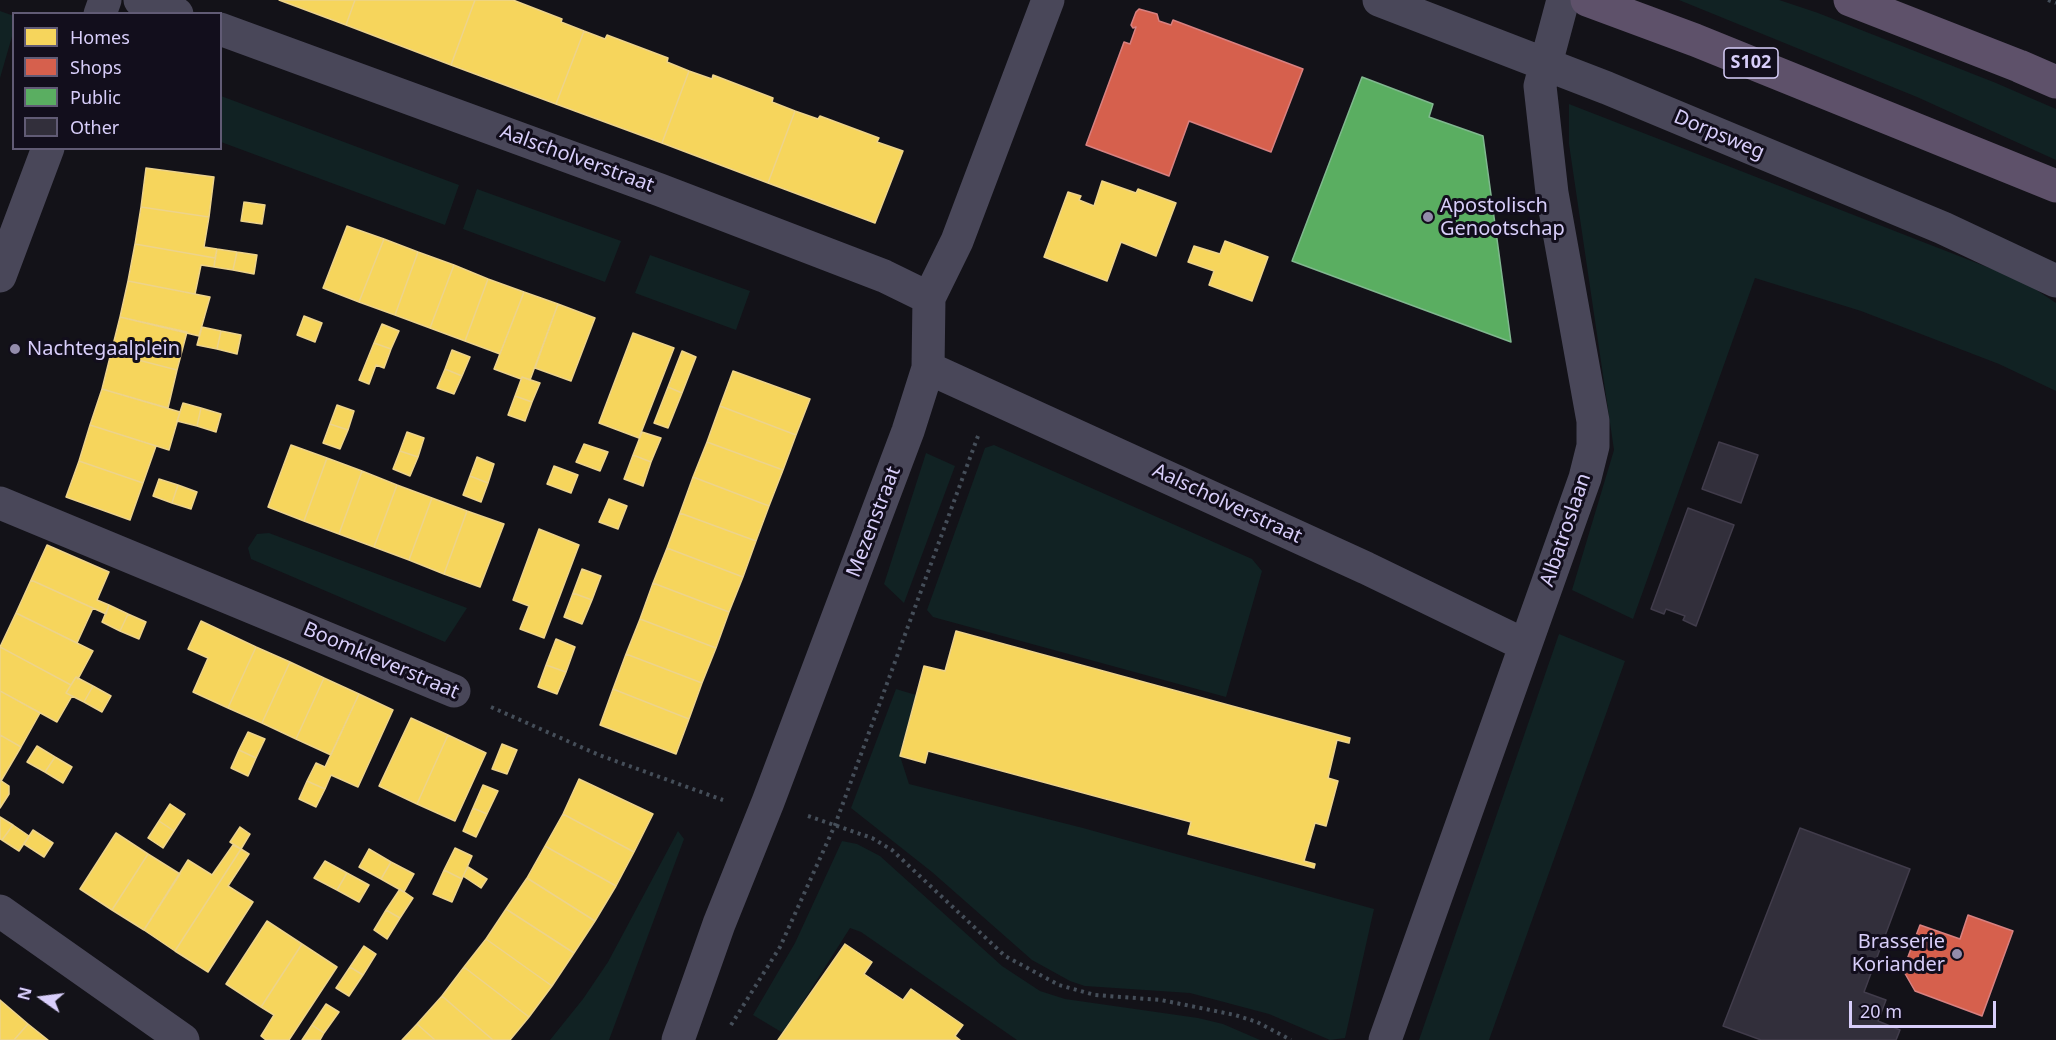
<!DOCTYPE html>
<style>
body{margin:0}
#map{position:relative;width:2056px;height:1040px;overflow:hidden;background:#131218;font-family:"Noto Sans",sans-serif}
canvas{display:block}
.legend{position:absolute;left:12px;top:12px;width:210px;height:138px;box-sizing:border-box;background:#120e1c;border:2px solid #615b75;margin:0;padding:8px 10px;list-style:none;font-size:18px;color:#d8cefa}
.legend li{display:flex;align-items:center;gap:12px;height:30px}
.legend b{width:30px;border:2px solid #615b75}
.north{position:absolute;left:12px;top:968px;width:60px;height:60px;-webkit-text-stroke:4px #120e1c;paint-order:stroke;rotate:284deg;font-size:16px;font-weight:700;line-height:24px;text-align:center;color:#d8cefa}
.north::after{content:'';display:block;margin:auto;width:21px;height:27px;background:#d8cefa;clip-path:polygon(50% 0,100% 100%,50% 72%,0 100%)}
.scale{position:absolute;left:1849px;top:1001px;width:147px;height:27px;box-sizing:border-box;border:3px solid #d8cefa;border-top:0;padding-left:8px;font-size:18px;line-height:21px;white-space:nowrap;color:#d8cefa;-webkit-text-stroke:4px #120e1c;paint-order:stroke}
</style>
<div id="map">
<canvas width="2056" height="1040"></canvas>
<ul class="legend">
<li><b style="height:16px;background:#f6d55c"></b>Homes</li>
<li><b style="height:16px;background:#d6604d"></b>Shops</li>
<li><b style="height:16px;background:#5aae61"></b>Public</li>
<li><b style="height:16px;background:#322f3b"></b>Other</li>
</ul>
<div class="north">N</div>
<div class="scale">20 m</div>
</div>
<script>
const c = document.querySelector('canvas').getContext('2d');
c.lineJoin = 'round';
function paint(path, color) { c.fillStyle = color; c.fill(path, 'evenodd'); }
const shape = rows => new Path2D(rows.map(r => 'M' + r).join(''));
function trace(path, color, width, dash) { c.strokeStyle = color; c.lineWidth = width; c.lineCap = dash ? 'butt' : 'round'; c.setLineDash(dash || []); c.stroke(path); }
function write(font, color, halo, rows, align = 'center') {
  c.font = font + ' "Noto Sans",sans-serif'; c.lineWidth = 6; c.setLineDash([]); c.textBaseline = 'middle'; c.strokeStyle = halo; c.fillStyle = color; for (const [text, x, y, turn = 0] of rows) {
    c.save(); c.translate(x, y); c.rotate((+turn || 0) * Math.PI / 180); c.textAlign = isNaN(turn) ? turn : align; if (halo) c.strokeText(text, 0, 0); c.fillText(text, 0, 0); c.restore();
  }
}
const green = shape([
 [1679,0,1779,0,1818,13,1996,83,2056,109,2056,160,1917,97],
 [0,11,14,16,13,33,0,78],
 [221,96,459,185,445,225,221,142],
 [1569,104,2023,281,2056,303,2056,391,1999,364,1861,311,1755,278,1633,619,1572,590,1614,450,1569,144],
 [477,189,621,241,605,282,463,229],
 [650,255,750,291,736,330,635,293],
 [994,445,1252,559,1262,571,1226,697,933,617,927,610,985,448],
 [926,453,955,466,904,603,884,584],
 [269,533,467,608,445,642,251,559,248,548,257,534],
 [1559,634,1625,661,1489,1040,1419,1040],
 [896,689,916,695,900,756,909,784,1083,828,1374,909,1345,1038,1330,1040,1269,1014,1190,993,1085,986,1070,981,1032,960,932,872,851,808],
 [678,831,684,839,609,1040,550,1040,583,999,608,962],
 [842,841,857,844,880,856,1002,966,1040,991,1065,999,1198,1018,1223,1024,1260,1040,1017,1040,861,932,850,928,783,1033,753,1015,795,943]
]);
const homes = shape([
 [279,0,355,0,346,25,279,0],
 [355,0,475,0,451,65,346,25,355,0],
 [475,0,513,0,562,19,561,22,584,31,556,104,451,65,475,0],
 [584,31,605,39,607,35,668,58,667,62,689,71,662,143,556,104,584,31],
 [689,71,712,79,713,75,773,98,772,102,795,111,768,183,662,143,689,71],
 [795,111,818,119,820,116,879,138,877,142,903,151,875,223,768,183,795,111],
 [146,168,214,177,209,217,141,207,146,168],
 [1102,181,1136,193,1138,189,1176,203,1156,256,1121,242,1107,281,1044,257,1068,192,1081,196,1079,200,1094,206,1102,181],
 [244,202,265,205,262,224,241,221,244,202],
 [141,207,209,217,204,247,217,249,215,258,135,244,141,207],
 [347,226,384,239,359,302,323,288,347,226],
 [384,239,418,252,395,315,359,302,384,239],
 [1225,241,1268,257,1252,301,1209,285,1214,271,1188,262,1194,246,1220,254,1225,241],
 [135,244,215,258,214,267,201,265,195,294,128,281,135,244],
 [217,249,237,252,233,270,214,267,217,249],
 [237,252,257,255,254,274,233,270,237,252],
 [418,252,454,265,430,328,395,315,418,252],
 [454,265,488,279,465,341,430,328,454,265],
 [488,279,524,292,500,354,465,341,488,279],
 [128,281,210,297,199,336,120,317,128,281],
 [524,292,558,304,530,380,522,377,521,379,494,369,524,292],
 [558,304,595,318,571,381,535,368,558,304],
 [304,316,322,323,315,342,297,335,304,316],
 [120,317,187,332,177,370,111,353,120,317],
 [382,324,399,331,391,349,374,343,382,324],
 [202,327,221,331,217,349,197,345,202,327],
 [221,331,241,335,237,354,217,349,221,331],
 [633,333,674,348,639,438,599,423,633,333],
 [374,343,391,349,384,368,376,365,369,384,359,380,374,343],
 [452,350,470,357,462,376,445,369,452,350],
 [682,351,696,357,682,393,668,387,682,351],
 [111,353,177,370,168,408,102,389,111,353],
 [445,369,462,376,454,394,437,388,445,369],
 [733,371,810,399,796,435,720,406,733,371],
 [522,377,540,383,532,402,515,396,522,377],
 [668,387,682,393,668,428,654,423,668,387],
 [102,389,180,412,169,450,90,425,102,389],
 [515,396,532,402,525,421,508,415,515,396],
 [183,403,201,408,197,426,177,421,183,403],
 [337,405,354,411,348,430,330,424,337,405],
 [720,406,796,435,783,470,707,442,720,406],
 [201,408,221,414,216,432,197,426,201,408],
 [330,424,348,430,340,449,323,443,330,424],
 [90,425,156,446,143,483,79,461,90,425],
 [407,432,424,438,418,457,400,451,407,432],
 [642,432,661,438,651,462,633,455,642,432],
 [707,442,783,470,769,506,693,477,707,442],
 [584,444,608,452,600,471,576,462,584,444],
 [291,445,327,458,304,521,268,507,291,445],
 [400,451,418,457,410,476,393,469,400,451],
 [633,455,651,462,643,486,624,479,633,455],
 [477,457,494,464,488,483,470,476,477,457],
 [327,458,362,471,339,534,304,521,327,458],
 [79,461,143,483,130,520,66,497,79,461],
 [554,466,578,475,571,493,547,484,554,466],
 [362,471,397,485,374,547,339,534,362,471],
 [470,476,488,483,481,502,463,495,470,476],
 [693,477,769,506,756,541,680,513,693,477],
 [159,479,178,485,172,503,153,496,159,479],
 [178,485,197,492,191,509,172,503,178,485],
 [397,485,432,498,409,560,374,547,397,485],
 [432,498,467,511,444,574,409,560,432,498],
 [609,499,627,506,618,529,599,522,609,499],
 [467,511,504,524,480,587,444,574,467,511],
 [680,513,756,541,743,577,667,548,680,513],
 [539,529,579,545,544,638,520,629,529,606,513,600,539,529],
 [47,545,109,572,97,600,109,605,106,614,31,580,47,545],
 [667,548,743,577,729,612,653,583,667,548],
 [582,569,601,576,592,600,573,593,582,569],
 [31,580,93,608,77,643,16,613,31,580],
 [653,583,729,612,716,648,640,619,653,583],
 [573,593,592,600,582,624,564,617,573,593],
 [109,605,128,614,120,631,102,622,109,605],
 [16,613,93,651,78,679,76,677,71,685,0,647,16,613],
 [128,614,146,622,139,639,120,631,128,614],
 [640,619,716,648,702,683,626,654,640,619],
 [201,621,256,647,228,708,193,692,208,658,188,649,201,621],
 [956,631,1350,738,1349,743,1337,740,1328,778,1338,781,1326,826,1315,823,1304,861,1315,864,1314,868,1188,834,1191,822,928,751,925,763,900,756,924,666,945,671,956,631],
 [556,639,575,647,566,672,546,665,556,639],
 [0,647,71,685,66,693,72,696,57,722,0,691,0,647],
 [256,647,290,662,262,723,228,708,256,647],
 [626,654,702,683,689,719,613,689,626,654],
 [290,662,324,678,296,739,262,723,290,662],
 [546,665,566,672,557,694,538,687,546,665],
 [76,677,93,686,84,702,66,693,76,677],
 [324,678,359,694,331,755,296,739,324,678],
 [93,686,111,696,102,712,84,702,93,686],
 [613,689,689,719,676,754,600,725,613,689],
 [0,691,40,713,21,747,0,735,0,691],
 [359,694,393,710,358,787,331,775,325,789,307,781,316,763,325,767,359,694],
 [411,718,448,735,417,804,379,786,411,718],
 [248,732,265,739,256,758,239,750,248,732],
 [0,735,21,747,1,781,0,780,0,735],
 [448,735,486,753,455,821,417,804,448,735],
 [502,744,517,750,507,774,492,769,502,744],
 [37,746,55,757,45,772,27,762,37,746],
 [239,750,256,758,248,776,231,768,239,750],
 [55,757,72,767,63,783,45,772,55,757],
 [579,779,653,814,634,852,563,814,579,779],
 [0,780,9,786,9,794,0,808,0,780],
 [307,781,325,789,316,807,299,799,307,781],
 [483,785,498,791,487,814,473,808,483,785],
 [170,804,185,814,174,831,159,821,170,804],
 [473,808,487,814,476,837,463,831,473,808],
 [563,814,634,852,616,886,545,846,563,814],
 [0,817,13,825,2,840,0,839,0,817],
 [159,821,174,831,163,848,148,838,159,821],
 [13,825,29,836,19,851,2,840,13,825],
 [240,827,250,834,241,849,230,842,240,827],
 [33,830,53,843,44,857,24,844,33,830],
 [116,833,148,854,112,910,80,889,116,833],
 [233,845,241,849,175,951,144,930,188,860,212,875,233,845],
 [545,846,616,886,595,921,527,878,545,846],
 [455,848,472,856,462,879,444,870,455,848],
 [241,849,249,854,228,886,253,902,208,972,175,951,241,849],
 [369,849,391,862,381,879,359,867,369,849],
 [148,854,180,874,144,930,112,910,148,854],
 [325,861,347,873,337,890,314,878,325,861],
 [391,862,414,874,404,892,381,879,391,862],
 [468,867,487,879,481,888,463,876,468,867],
 [444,870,462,879,452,902,433,894,444,870],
 [347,873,369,885,359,902,337,890,347,873],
 [527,878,595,921,574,953,506,909,527,878],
 [400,889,413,898,400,918,386,910,400,889],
 [506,909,574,953,552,986,486,939,506,909],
 [386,910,400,918,387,939,374,930,386,910],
 [267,921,302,944,261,1007,226,984,267,921],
 [486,939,552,986,529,1017,464,967,486,939],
 [302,944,337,967,289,1040,266,1040,261,1036,274,1015,261,1007,302,944],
 [845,944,872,962,864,974,903,1000,911,989,963,1025,955,1036,960,1040,778,1040,845,944],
 [364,946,376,954,363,975,350,967,364,946],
 [350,967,363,975,349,996,336,988,350,967],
 [464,967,529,1017,510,1040,493,1040,442,996,464,967],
 [442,996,493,1040,435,1040,417,1024,442,996],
 [0,1000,28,1024,14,1040,0,1040,0,1000],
 [326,1004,339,1012,324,1033,312,1025,326,1004],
 [28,1024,48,1040,14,1040,28,1024],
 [417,1024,435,1040,402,1040,417,1024],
 [312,1025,324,1033,320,1040,302,1040,312,1025]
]);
const shops = shape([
 [1139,9,1157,14,1159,21,1171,25,1173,20,1303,69,1271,152,1189,121,1169,176,1086,145,1124,42,1130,44,1136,27,1133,28,1131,25,1136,12,1139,9],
 [1968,915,2013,931,1982,1016,1915,991,1903,970,1920,925,1960,939,1968,915]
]);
const public = shape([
 [1362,77,1433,104,1429,117,1483,136,1511,342,1292,261,1362,77]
]);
const building = shape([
 [1719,442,1758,455,1741,503,1702,489,1719,442],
 [1688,508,1734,525,1696,626,1683,620,1685,616,1666,609,1664,614,1651,609,1688,508],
 [1800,828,1910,869,1864,992,1886,1000,1878,1021,1900,1030,1896,1040,1761,1040,1723,1026,1800,828]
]);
const path = shape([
 [2048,0,2056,3],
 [491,707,599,755,723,800],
 [808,816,872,838,892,850,1005,956,1059,985,1095,995,1161,1000,1235,1015,1257,1022,1291,1040],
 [731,1025,780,947,835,825,978,436]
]);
const minor = shape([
 [140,0,177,14],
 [1379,0,1607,88,1943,228,2056,281],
 [100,14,105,0],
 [220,29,660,190,884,276,929,298],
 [0,276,48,148],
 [928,368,1366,568,1525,645],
 [0,503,454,691],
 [0,911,183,1040],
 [678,1040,719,924,768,802,908,431,928,368,929,298,957,241,1048,0],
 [1385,1040,1585,478,1593,446,1593,421,1552,193,1540,86,1563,0]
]);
const primary = shape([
 [1587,0,1695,40,2056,186],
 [1850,0,2019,66,2056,82]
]);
const markers = [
 [1428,217,6,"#938cab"],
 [15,349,6,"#938cab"],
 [1957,954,6,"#938cab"]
];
const shields = [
 [1751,63,54]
];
const shieldNames = [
 ["S102",1751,63]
];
const streetNames = [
 ["Dorpsweg",1719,135,23],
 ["Aalscholverstraat",577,159,20],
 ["Aalscholverstraat",1227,504,25],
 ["Mezenstraat",874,522,-69],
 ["Albatroslaan",1566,530,-71],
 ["Boomkleverstraat",381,661,23]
];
const poiNames = [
 ["Apostolisch",1440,206],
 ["Genootschap",1440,229],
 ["Nachtegaalplein",27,349],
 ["Brasserie",1945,942,"right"],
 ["Koriander",1945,965,"right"]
];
paint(green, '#112223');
paint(homes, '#f6d55c');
trace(homes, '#edd38b', 1.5);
paint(shops, '#d6604d');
trace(shops, '#d78181', 1.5);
paint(public, '#5aae61');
trace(public, '#80b88f', 1.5);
paint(building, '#322f3b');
trace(building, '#413c4b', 1.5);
trace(path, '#454e59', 4, [3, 4.5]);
trace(minor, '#494759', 33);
trace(primary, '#5e516a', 33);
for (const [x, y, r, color] of markers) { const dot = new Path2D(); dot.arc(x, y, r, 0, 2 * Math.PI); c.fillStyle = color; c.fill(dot); trace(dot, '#120e1c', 2); }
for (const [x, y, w] of shields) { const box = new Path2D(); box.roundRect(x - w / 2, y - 15, w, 30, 4.5); c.fillStyle = '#120e1c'; c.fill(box); trace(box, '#d8cefa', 1.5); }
write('bold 18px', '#d8cefa', null, shieldNames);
write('20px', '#d8cefa', '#120e1c', streetNames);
write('20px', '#d8cefa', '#120e1c', poiNames, 'left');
</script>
